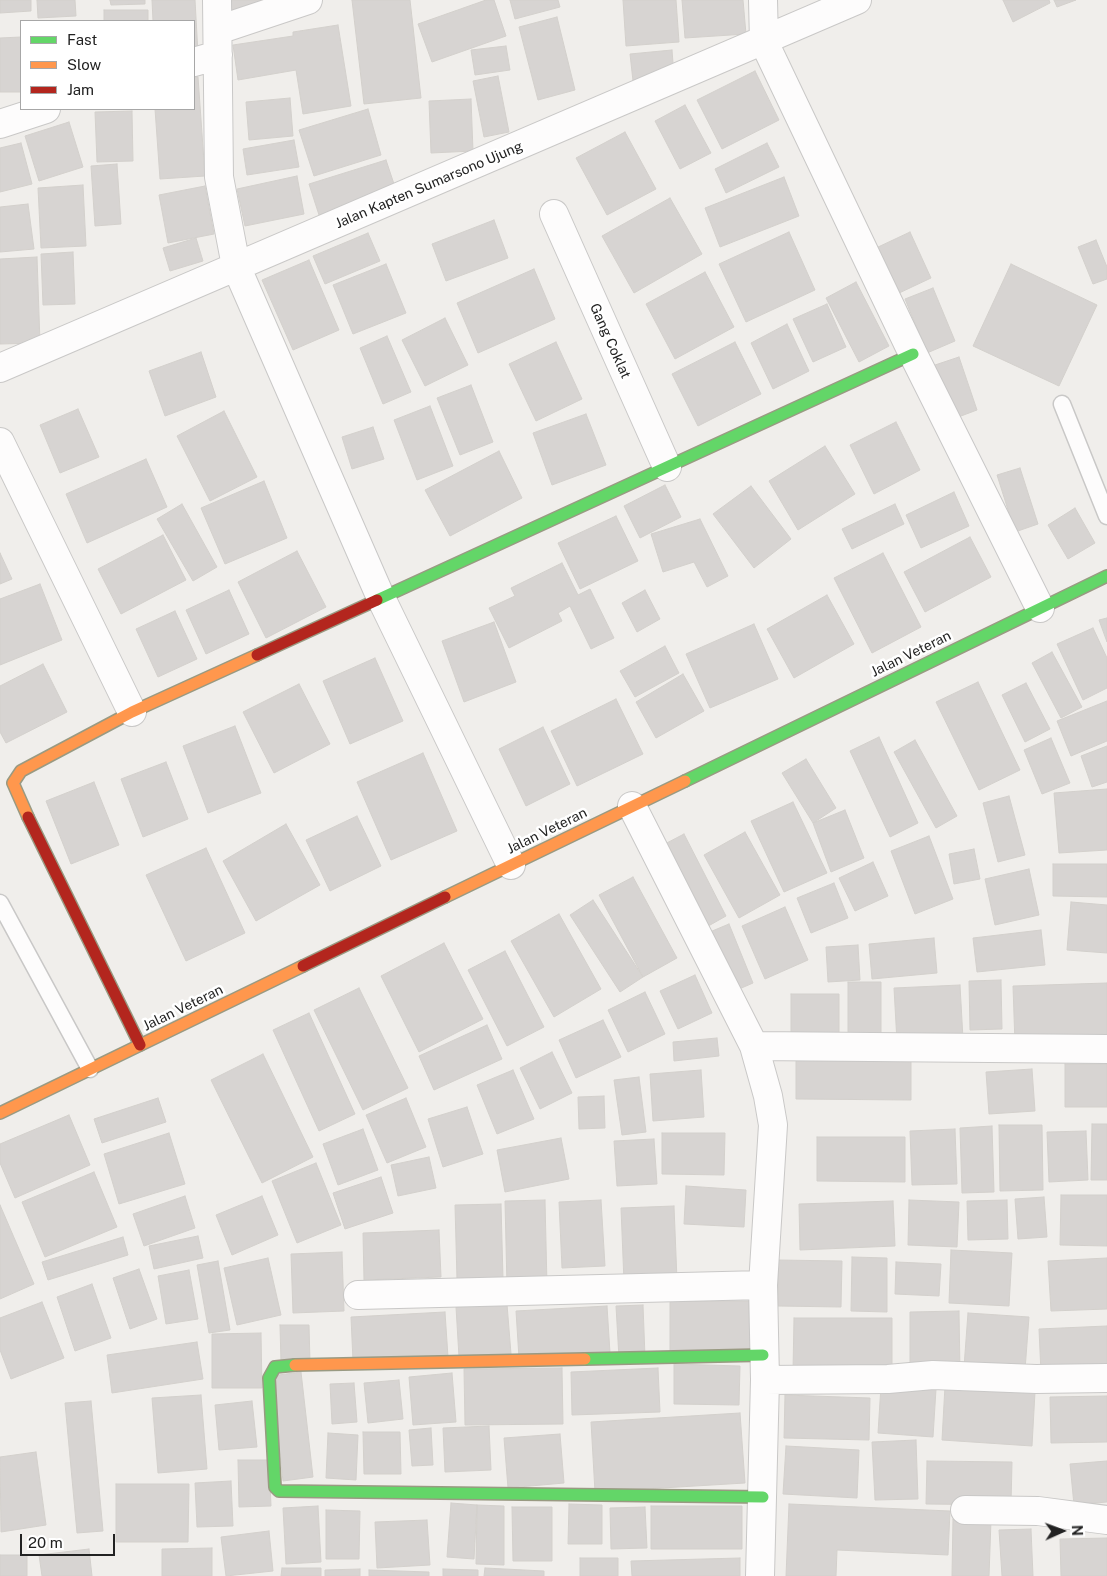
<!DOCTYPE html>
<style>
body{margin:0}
#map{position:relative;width:1107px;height:1576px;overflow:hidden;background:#f0eeeb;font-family:"Public Sans",sans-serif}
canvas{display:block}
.legend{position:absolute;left:20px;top:20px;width:175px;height:90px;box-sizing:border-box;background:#fff;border:1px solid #a7a7a7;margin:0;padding:6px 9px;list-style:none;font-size:15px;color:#222}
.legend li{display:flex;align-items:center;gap:10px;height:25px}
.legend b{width:25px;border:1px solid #a7a7a7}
.north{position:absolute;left:1037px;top:1506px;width:50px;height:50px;-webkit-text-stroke:4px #fff;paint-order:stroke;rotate:88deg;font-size:14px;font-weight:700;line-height:20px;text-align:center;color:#222}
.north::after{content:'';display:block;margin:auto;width:18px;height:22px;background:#222;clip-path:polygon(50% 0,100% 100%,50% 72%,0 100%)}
.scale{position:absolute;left:20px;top:1534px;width:95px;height:22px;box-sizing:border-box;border:2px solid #222;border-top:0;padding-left:6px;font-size:15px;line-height:18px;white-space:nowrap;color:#222;-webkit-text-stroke:4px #fff;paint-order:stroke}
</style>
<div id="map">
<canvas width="1107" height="1576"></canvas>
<ul class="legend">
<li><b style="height:6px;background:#63d668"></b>Fast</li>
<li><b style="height:6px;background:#ff974d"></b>Slow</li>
<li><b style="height:6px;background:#b3261e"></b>Jam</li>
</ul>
<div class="north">N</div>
<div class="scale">20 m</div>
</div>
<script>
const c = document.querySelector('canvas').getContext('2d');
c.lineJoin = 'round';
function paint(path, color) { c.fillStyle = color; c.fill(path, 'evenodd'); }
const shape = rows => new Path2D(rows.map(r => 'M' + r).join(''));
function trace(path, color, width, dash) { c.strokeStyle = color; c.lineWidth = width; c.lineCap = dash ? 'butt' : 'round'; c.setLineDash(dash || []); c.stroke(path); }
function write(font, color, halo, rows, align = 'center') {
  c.font = font + ' "Public Sans",sans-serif'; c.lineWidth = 5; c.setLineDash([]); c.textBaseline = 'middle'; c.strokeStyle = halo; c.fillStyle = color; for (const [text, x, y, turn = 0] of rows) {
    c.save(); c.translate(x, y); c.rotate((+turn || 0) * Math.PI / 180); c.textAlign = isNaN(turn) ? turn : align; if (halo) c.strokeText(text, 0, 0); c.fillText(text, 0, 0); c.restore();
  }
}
const building = shape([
 [0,0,31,0,31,11,0,13,0,0],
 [37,0,75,0,76,16,38,18,37,0],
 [110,0,145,0,145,4,111,5,110,0],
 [152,0,195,0,198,54,194,54,194,21,153,21,152,0],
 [225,0,270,0,270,9,226,11,225,0],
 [352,0,410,0,421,98,364,104,352,0],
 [486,0,494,0,506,36,432,62,418,24,486,0],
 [510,0,558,0,560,7,515,19,510,0],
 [623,0,676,0,679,42,626,46,623,0],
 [682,0,743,0,746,34,685,38,682,0],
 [1003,0,1049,0,1050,3,1013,22,1003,0],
 [1054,0,1076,0,1057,7,1054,0],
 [104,10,148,10,148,21,104,21,104,10],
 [557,17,575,90,538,100,519,27,557,17],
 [338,25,351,106,303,114,296,70,238,80,233,45,293,36,293,32,338,25],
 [21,37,21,92,0,92,0,38,21,37],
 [506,46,510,70,475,75,471,50,506,46],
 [672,50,674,76,633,81,630,54,672,50],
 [755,71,779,120,722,149,697,100,755,71],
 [498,76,509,132,484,137,473,81,498,76],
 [194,77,198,77,205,176,160,179,155,109,194,109,194,77],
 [290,98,293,136,249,140,246,102,290,98],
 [471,99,473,151,431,153,429,101,471,99],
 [685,105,711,153,680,169,655,121,685,105],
 [368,109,381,155,314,176,299,130,368,109],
 [132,111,133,161,97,162,95,112,132,111],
 [69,122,83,167,39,181,25,136,69,122],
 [625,132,656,189,607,215,576,158,625,132],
 [294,140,299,167,247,175,243,149,294,140],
 [21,143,32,184,0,192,0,148,21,143],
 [767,143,779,167,726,193,715,169,767,143],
 [386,160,396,190,319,215,309,184,386,160],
 [117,164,121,224,95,226,91,166,117,164],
 [297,176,304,214,245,226,237,189,297,176],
 [784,177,799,216,720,247,705,208,784,177],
 [83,185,86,246,41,248,38,188,83,185],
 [205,186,214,234,168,243,159,195,205,186],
 [670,198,702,254,634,293,602,236,670,198],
 [28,204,34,249,0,252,0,207,28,204],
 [494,220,508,258,446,281,432,244,494,220],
 [789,232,815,290,746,322,719,264,789,232],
 [910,232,931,278,897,294,876,248,910,232],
 [368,233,380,261,325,284,313,256,368,233],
 [196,238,203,261,170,271,163,248,196,238],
 [1096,240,1107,267,1107,279,1093,284,1078,247,1096,240],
 [73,252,75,304,43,305,41,254,73,252],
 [37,257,40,343,0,344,0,259,37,257],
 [309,260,339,330,293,350,262,280,309,260],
 [386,264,406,313,353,334,333,285,386,264],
 [1011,264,1097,305,1059,386,973,346,1011,264],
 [534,269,555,319,478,353,457,303,534,269],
 [705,272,734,327,675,359,646,304,705,272],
 [856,282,889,346,859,362,826,298,856,282],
 [933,288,955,341,927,353,905,299,933,288],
 [827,304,846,347,813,362,793,319,827,304],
 [445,318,468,365,425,386,402,340,445,318],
 [787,324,809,371,773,389,751,343,787,324],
 [387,336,411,392,383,404,360,348,387,336],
 [556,342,582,399,536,421,509,364,556,342],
 [735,342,761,394,698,426,672,374,735,342],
 [201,352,216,397,165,416,149,371,201,352],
 [959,357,977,410,953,419,935,365,959,357],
 [471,385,493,442,460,455,437,398,471,385],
 [430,406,453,466,417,480,394,420,430,406],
 [78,409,99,457,60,473,40,425,78,409],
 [224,411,257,477,210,501,177,436,224,411],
 [586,414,606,465,552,485,533,433,586,414],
 [896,422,920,470,874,494,850,445,896,422],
 [373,427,384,459,352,469,342,437,373,427],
 [825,446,855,494,798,530,769,481,825,446],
 [499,451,522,498,450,536,425,490,499,451],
 [146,459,167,507,87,543,66,494,146,459],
 [1020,468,1038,524,1015,532,997,475,1020,468],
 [264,481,287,538,225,564,201,508,264,481],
 [665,485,681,517,640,538,624,506,665,485],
 [751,486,791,539,754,568,713,514,751,486],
 [954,492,969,526,921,548,906,515,954,492],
 [182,504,217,567,193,581,157,519,182,504],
 [895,504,904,524,852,549,842,529,895,504],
 [1075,508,1095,543,1068,559,1048,525,1075,508],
 [616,516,638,561,580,589,558,543,616,516],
 [700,519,728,576,707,587,694,562,663,572,651,534,700,519],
 [163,535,186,580,121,614,98,569,163,535],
 [970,537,991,577,925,612,904,572,970,537],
 [297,551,326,607,266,638,238,582,297,551],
 [0,553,12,579,0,584,0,553],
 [883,553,921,627,872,653,834,578,883,553],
 [562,563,578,595,590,589,614,638,591,649,570,606,558,613,562,621,509,648,489,608,515,596,511,588,562,563],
 [40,584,62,640,0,665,0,599,40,584],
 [229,590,249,634,206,654,186,610,229,590],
 [645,590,660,619,637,632,622,603,645,590],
 [827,595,854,644,794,678,767,629,827,595],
 [175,611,197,659,158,677,136,629,175,611],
 [1107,618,1107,642,1099,620,1107,618],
 [494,622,516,682,464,702,442,641,494,622],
 [754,624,778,679,710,708,686,654,754,624],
 [1093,628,1107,658,1107,688,1083,700,1057,644,1093,628],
 [665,646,679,673,635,697,620,671,665,646],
 [1052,652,1082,707,1061,718,1032,663,1052,652],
 [375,658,403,721,350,744,323,681,375,658],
 [43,664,67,712,6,743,0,732,0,686,43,664],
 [683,674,704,711,656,738,636,702,683,674],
 [978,682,1020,770,979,790,936,702,978,682],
 [1026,683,1050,729,1025,742,1002,695,1026,683],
 [299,684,330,744,274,773,243,712,299,684],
 [616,699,643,754,577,786,551,731,616,699],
 [1107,701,1107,741,1071,756,1057,721,1107,701],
 [235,726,261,793,208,813,183,746,235,726],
 [543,727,570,784,526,806,499,749,543,727],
 [879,737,918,823,890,837,850,751,879,737],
 [1051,738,1070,783,1042,794,1024,750,1051,738],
 [915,740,957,816,936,828,894,752,915,740],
 [1107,746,1107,782,1092,787,1081,756,1107,746],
 [423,753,457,831,391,860,357,782,423,753],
 [806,759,836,808,813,823,782,773,806,759],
 [166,762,188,819,143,837,121,779,166,762],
 [94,782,119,845,71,864,46,801,94,782],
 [1107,789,1107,850,1059,853,1054,793,1107,789],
 [1009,796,1025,855,998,862,983,803,1009,796],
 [793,802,827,873,784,892,751,821,793,802],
 [845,810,864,858,831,872,813,823,845,810],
 [357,816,381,866,330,891,306,840,357,816],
 [286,824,320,885,256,921,223,861,286,824],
 [745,832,780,895,739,918,704,855,745,832],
 [684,834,726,916,703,929,661,846,684,834],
 [929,836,953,899,915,914,891,851,929,836],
 [206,848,245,933,186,961,146,875,206,848],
 [974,849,980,879,954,884,949,854,974,849],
 [873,862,888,896,855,911,839,878,873,862],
 [1053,864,1107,864,1107,897,1053,896,1053,864],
 [1029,869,1039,915,995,925,985,879,1029,869],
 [633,877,677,958,643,977,599,895,633,877],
 [834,883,848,918,811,933,797,898,834,883],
 [593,900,643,977,620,992,570,915,593,900],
 [1071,902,1107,905,1107,953,1067,950,1071,902],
 [785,907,808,960,765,979,742,926,785,907],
 [559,914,601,989,554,1017,511,941,559,914],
 [729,924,753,983,730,993,705,934,729,924],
 [1041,930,1045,965,977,972,973,938,1041,930],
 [934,938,937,973,872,979,869,944,934,938],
 [444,943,483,1019,419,1052,381,976,444,943],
 [858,945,860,980,828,982,826,947,858,945],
 [505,951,544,1027,507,1046,468,970,505,951],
 [695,975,712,1013,678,1029,660,991,695,975],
 [1001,980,1002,1029,970,1030,969,981,1001,980],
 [848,982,881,982,881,1042,848,1042,848,982],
 [1107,983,1107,1041,1015,1044,1013,986,1107,983],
 [960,985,963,1039,897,1042,894,988,960,985],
 [359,988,408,1088,363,1110,314,1010,359,988],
 [645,992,665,1034,628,1052,608,1010,645,992],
 [791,994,839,994,839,1041,791,1041,791,994],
 [309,1013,355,1114,319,1131,273,1030,309,1013],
 [603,1020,621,1057,576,1078,559,1040,603,1020],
 [487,1025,502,1059,434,1090,419,1056,487,1025],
 [717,1038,719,1056,674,1061,673,1042,717,1038],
 [552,1052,572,1093,540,1109,520,1068,552,1052],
 [263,1054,313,1157,262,1183,211,1080,263,1054],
 [796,1056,911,1057,911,1100,796,1099,796,1056],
 [1065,1064,1107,1064,1107,1107,1065,1107,1065,1064],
 [1032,1069,1035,1111,989,1114,986,1072,1032,1069],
 [513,1070,534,1119,497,1134,477,1085,513,1070],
 [701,1070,704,1117,653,1121,650,1074,701,1070],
 [639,1077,646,1132,622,1135,614,1080,639,1077],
 [604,1096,605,1128,579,1129,578,1097,604,1096],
 [158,1098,166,1122,102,1143,94,1119,158,1098],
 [406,1098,426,1147,387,1163,366,1115,406,1098],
 [467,1107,483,1154,443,1167,428,1119,467,1107],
 [69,1115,90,1165,15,1198,0,1163,0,1144,69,1115],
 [1092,1124,1107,1124,1107,1180,1091,1180,1092,1124],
 [999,1125,1042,1125,1043,1190,1000,1191,999,1125],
 [992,1126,994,1192,962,1193,960,1128,992,1126],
 [363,1129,378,1170,338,1185,323,1144,363,1129],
 [955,1129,957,1184,912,1185,910,1131,955,1129],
 [1086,1131,1088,1180,1049,1182,1047,1132,1086,1131],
 [169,1133,185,1184,119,1204,104,1154,169,1133],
 [662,1133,725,1133,724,1175,662,1174,662,1133],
 [817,1137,905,1137,905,1182,817,1181,817,1137],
 [561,1138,569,1179,505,1192,497,1150,561,1138],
 [654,1139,657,1184,617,1186,614,1141,654,1139],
 [429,1157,436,1188,398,1196,391,1165,429,1157],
 [316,1163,341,1225,297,1243,272,1181,316,1163],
 [94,1172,117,1227,45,1257,22,1202,94,1172],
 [381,1177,393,1213,345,1229,333,1193,381,1177],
 [686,1186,746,1190,744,1227,684,1224,686,1186],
 [1061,1195,1107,1195,1107,1246,1060,1245,1061,1195],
 [185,1196,195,1228,144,1246,133,1214,185,1196],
 [262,1196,278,1235,232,1255,216,1215,262,1196],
 [1044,1197,1047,1237,1018,1239,1015,1199,1044,1197],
 [545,1200,547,1286,507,1287,505,1201,545,1200],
 [601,1200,605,1266,562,1268,559,1202,601,1200],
 [909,1200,959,1202,957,1247,908,1245,909,1200],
 [1007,1200,1008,1239,968,1240,967,1201,1007,1200],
 [893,1201,895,1246,800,1250,799,1204,893,1201],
 [501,1204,503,1279,457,1280,455,1205,501,1204],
 [0,1205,34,1284,0,1299,0,1205],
 [674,1206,677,1280,624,1282,621,1208,674,1206],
 [439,1230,441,1277,364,1280,363,1233,439,1230],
 [198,1236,203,1258,154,1269,149,1246,198,1236],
 [123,1237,128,1255,48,1280,42,1262,123,1237],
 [951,1250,1012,1253,1009,1306,949,1303,951,1250],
 [342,1252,344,1311,293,1313,291,1254,342,1252],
 [852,1257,887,1258,887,1312,851,1311,852,1257],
 [268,1258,281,1315,237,1325,224,1268,268,1258],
 [1107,1258,1107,1309,1051,1311,1048,1261,1107,1258],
 [778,1260,842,1261,841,1307,778,1306,778,1260],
 [218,1261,230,1330,209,1333,197,1265,218,1261],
 [896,1262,941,1264,939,1296,895,1294,896,1262],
 [139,1269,157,1319,130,1329,113,1278,139,1269],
 [189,1270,198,1319,166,1324,158,1276,189,1270],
 [92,1284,111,1338,75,1351,57,1297,92,1284],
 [670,1301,749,1301,750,1353,670,1353,670,1301],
 [42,1302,64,1358,11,1379,0,1350,0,1318,42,1302],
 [507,1304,511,1354,459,1357,456,1307,507,1304],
 [643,1305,645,1357,619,1358,616,1306,643,1305],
 [607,1306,610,1353,519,1358,516,1311,607,1306],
 [959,1311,960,1373,910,1374,910,1312,959,1311],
 [445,1312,448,1357,353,1361,351,1317,445,1312],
 [968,1313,1029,1317,1025,1370,964,1367,968,1313],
 [794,1318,892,1318,892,1371,793,1371,794,1318],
 [280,1325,309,1325,310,1363,281,1363,280,1325],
 [1107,1326,1107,1370,1041,1373,1039,1329,1107,1326],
 [261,1333,262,1388,212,1388,212,1334,261,1333],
 [197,1342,203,1379,112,1393,107,1355,197,1342],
 [674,1364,740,1366,739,1405,674,1404,674,1364],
 [562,1368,563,1424,465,1425,464,1369,562,1368],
 [658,1368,660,1412,572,1415,571,1372,658,1368],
 [301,1372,313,1477,283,1481,271,1376,301,1372],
 [452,1373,456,1422,413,1425,409,1377,452,1373],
 [399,1380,403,1419,368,1423,364,1383,399,1380],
 [354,1383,357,1422,332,1424,330,1384,354,1383],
 [881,1386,936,1389,933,1437,878,1433,881,1386],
 [945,1386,1035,1392,1032,1446,942,1440,945,1386],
 [201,1395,207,1469,158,1473,152,1398,201,1395],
 [785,1395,870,1398,869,1440,784,1438,785,1395],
 [1107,1396,1107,1442,1051,1443,1050,1397,1107,1396],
 [91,1401,103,1531,77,1533,65,1403,91,1401],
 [252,1401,257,1447,219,1450,215,1405,252,1401],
 [740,1413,745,1483,595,1492,591,1422,740,1413],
 [489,1426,491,1470,445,1472,443,1428,489,1426],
 [431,1428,433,1465,412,1466,409,1430,431,1428],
 [363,1432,400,1432,401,1474,364,1474,363,1432],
 [328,1433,358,1435,356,1480,326,1478,328,1433],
 [560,1434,564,1483,508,1488,504,1438,560,1434],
 [916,1440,918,1499,875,1500,872,1442,916,1440],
 [786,1446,859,1450,857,1498,783,1494,786,1446],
 [36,1452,46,1525,1,1532,0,1457,36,1452],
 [238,1460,269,1460,271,1506,239,1507,238,1460],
 [927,1461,1012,1462,1011,1505,926,1504,927,1461],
 [1107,1461,1107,1502,1074,1505,1070,1464,1107,1461],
 [231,1481,233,1526,197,1527,195,1483,231,1481],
 [116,1484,189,1484,188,1542,116,1542,116,1484],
 [451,1503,477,1505,474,1559,447,1557,451,1503],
 [569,1504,602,1505,602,1544,568,1544,569,1504],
 [789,1504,950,1511,948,1555,837,1550,836,1576,786,1576,789,1504],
 [477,1505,504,1506,504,1565,476,1564,477,1505],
 [318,1506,321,1562,286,1564,283,1508,318,1506],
 [651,1506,742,1506,742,1549,651,1549,651,1506],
 [512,1507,552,1507,552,1561,513,1561,512,1507],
 [645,1507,647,1548,611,1549,610,1508,645,1507],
 [326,1510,360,1511,359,1559,326,1559,326,1510],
 [953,1519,991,1520,989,1576,952,1576,953,1519],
 [427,1520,430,1565,377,1568,375,1522,427,1520],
 [1031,1529,1033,1576,1002,1576,999,1530,1031,1529],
 [269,1531,273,1571,226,1576,221,1537,269,1531],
 [1107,1538,1107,1576,1061,1576,1060,1539,1107,1538],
 [212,1548,212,1576,162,1576,162,1549,212,1548],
 [89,1549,92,1576,42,1576,39,1555,89,1549],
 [0,1555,27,1555,27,1576,0,1576,0,1555],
 [580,1558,618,1558,618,1576,580,1576,580,1558],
 [740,1558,740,1576,632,1576,631,1561,740,1558],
 [282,1568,321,1568,321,1576,281,1576,282,1568],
 [485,1568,544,1571,544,1576,484,1576,485,1568],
 [360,1569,360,1576,325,1576,325,1570,360,1569],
 [443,1569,478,1570,478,1576,443,1576,443,1569],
 [369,1570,429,1572,429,1576,369,1576,369,1570]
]);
const lane = shape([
 [1062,404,1107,516],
 [0,903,90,1069]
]);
const street = shape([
 [217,0,219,177,236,266,381,598,511,865],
 [763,0,764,42,913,354,1040,608],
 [218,30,308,0],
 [194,62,218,55],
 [0,124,46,109],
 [554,214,667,467],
 [0,368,857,0],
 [0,442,132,712],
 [632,806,754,1046,768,1096,773,1125,763,1285,765,1380,760,1576],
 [754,1046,1107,1049],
 [358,1295,763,1285],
 [765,1380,888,1379,933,1375,1036,1379,1107,1378],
 [965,1510,1038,1511,1107,1520]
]);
const fast = shape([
 [377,600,913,354],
 [685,781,1107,576],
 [585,1359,763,1355],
 [295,1365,275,1367,269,1378,275,1487,279,1491,763,1497]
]);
const slow = shape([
 [28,817,13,783,21,771,132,712,257,655],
 [445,897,685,781],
 [0,1113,303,966],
 [295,1365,585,1359]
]);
const jam = shape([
 [257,655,377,600],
 [28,817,140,1045],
 [303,966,445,897]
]);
const streetNames = [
 ["Jalan Kapten Sumarsono Ujung",429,185,-23],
 ["Gang Coklat",610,341,66],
 ["Jalan Veteran",911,654,-26],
 ["Jalan Veteran",547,831,-26],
 ["Jalan Veteran",183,1008,-26]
];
paint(building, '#d7d4d2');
trace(building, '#d3d0cc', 1);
trace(lane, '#c9c8c7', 19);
trace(street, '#c9c8c7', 30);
trace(fast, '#999a82', 14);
trace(slow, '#999a82', 14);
trace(jam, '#999a82', 14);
trace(lane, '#fdfcfc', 16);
trace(street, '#fdfcfc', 28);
trace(fast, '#63d668', 11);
trace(slow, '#ff974d', 11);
trace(jam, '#b3261e', 11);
write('14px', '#222', '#fff', streetNames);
</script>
